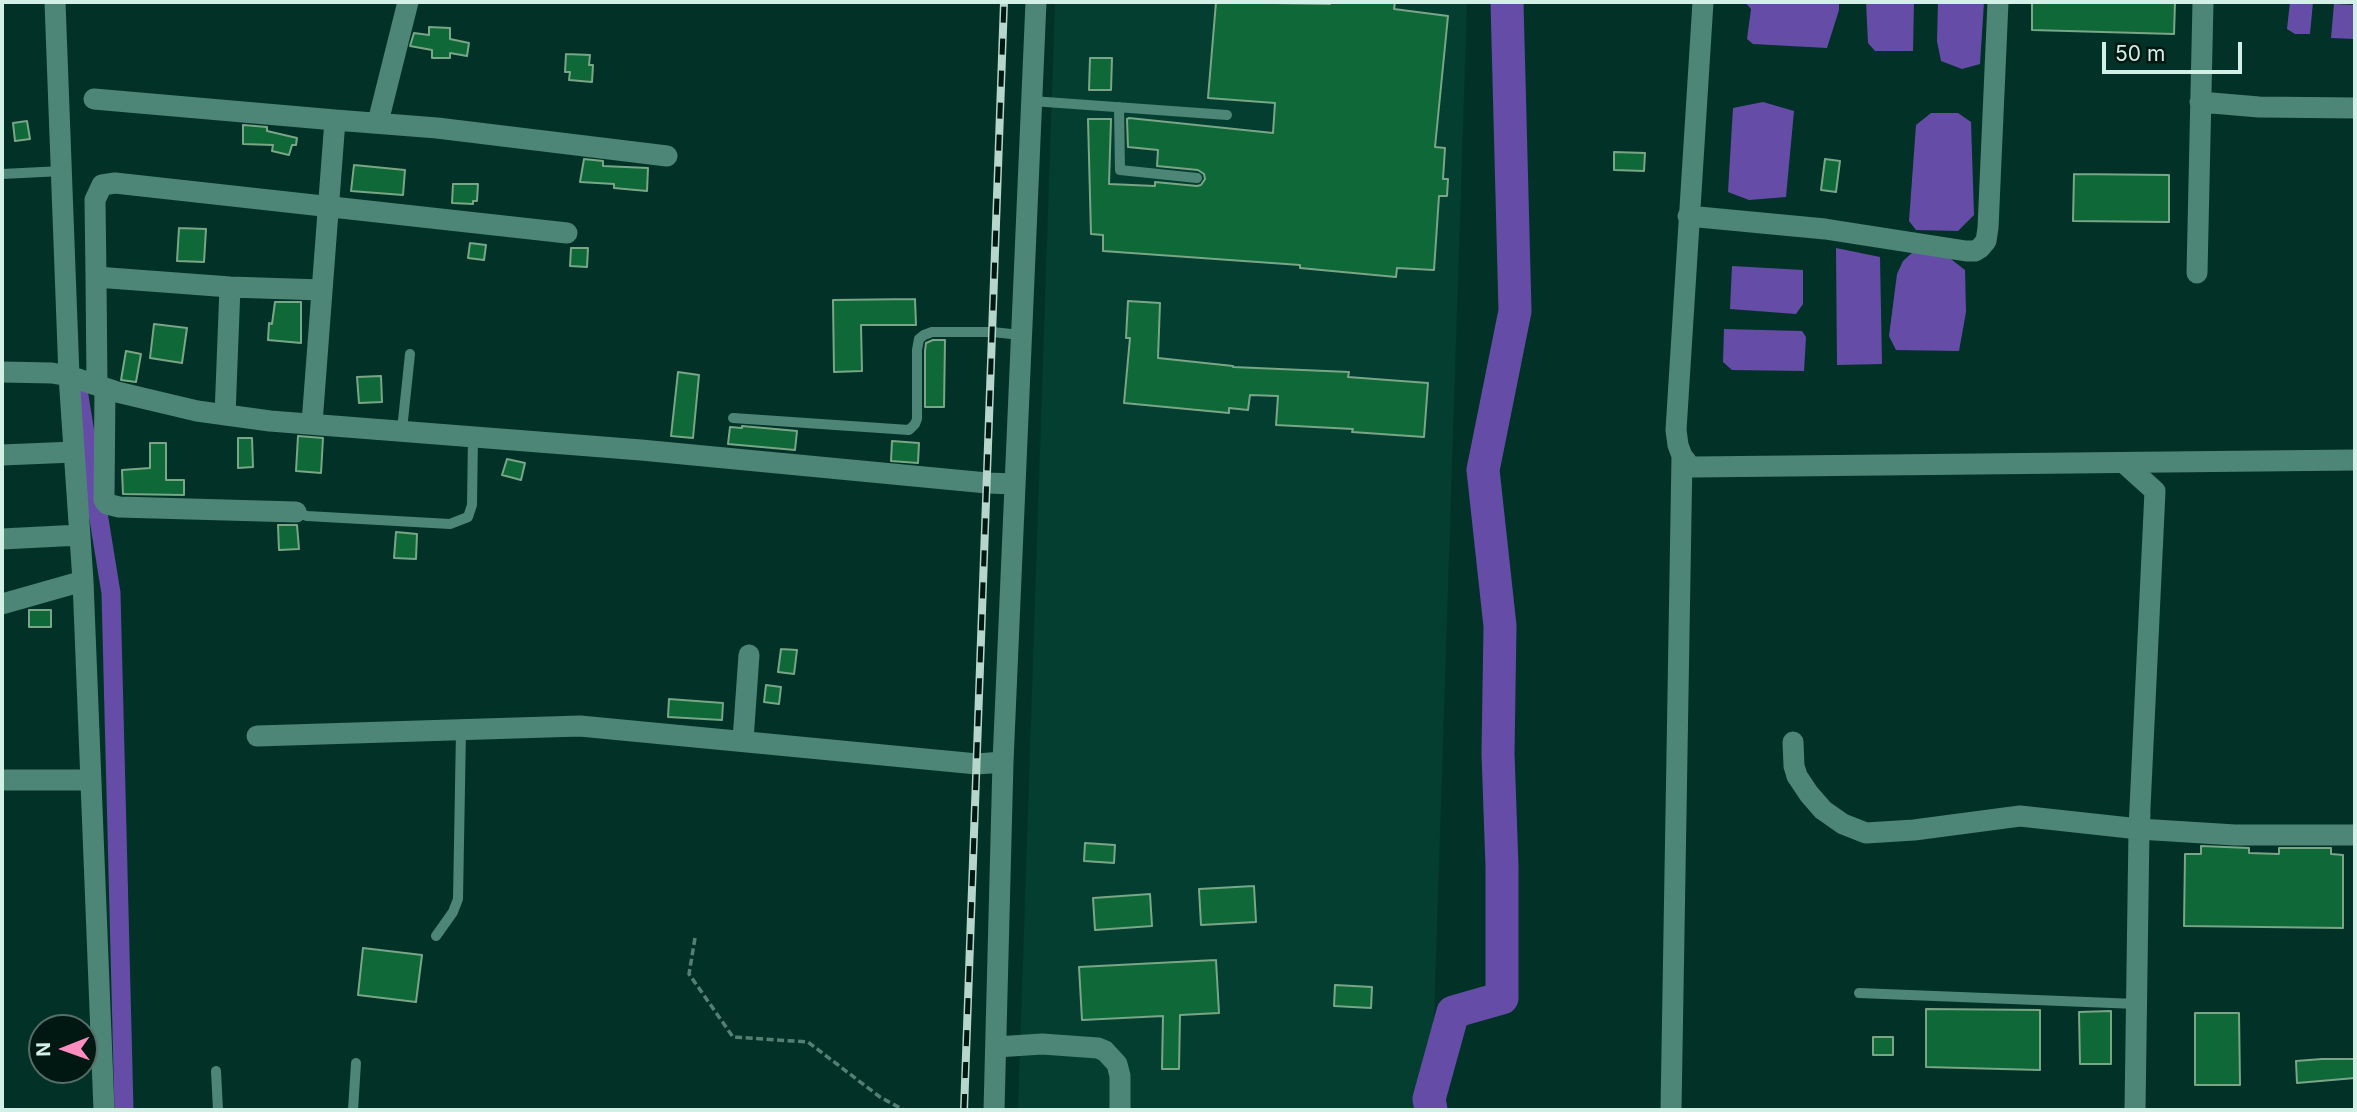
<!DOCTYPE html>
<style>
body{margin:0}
#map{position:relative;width:2357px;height:1112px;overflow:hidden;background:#023227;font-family:Inter,sans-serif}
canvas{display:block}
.frame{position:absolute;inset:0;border:4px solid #d3f0e6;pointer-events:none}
.north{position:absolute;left:28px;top:1014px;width:70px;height:70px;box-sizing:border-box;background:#011711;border:2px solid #556e66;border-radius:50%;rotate:269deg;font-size:19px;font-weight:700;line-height:28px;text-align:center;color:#d3f0e6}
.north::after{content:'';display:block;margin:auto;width:24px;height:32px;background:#fd8ebf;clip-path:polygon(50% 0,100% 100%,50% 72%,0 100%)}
.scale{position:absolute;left:2102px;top:42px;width:140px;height:32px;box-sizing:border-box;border:4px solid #d3f0e6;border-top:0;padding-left:9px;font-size:21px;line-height:24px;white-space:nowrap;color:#d3f0e6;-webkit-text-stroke:5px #011711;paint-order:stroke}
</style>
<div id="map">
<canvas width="2357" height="1112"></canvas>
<div class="frame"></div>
<div class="north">N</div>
<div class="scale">50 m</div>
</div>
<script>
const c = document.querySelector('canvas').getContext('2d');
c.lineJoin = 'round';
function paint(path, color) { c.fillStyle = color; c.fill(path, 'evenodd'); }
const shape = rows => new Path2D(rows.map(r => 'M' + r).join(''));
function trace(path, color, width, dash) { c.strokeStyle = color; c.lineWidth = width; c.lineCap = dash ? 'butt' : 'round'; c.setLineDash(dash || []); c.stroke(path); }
const built = shape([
 [1055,2,1467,2,1431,1110,1018,1110]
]);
const water = shape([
 [1745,2,1839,2,1839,10,1827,48,1753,44,1747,39,1751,9],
 [1866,2,1914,2,1913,51,1875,51,1868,43],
 [1938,2,1984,2,1980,64,1962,69,1941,61,1937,41],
 [2290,2,2313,2,2310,34,2295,34,2287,29],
 [2334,4,2355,5,2355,39,2331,38],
 [1763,102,1794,111,1786,197,1749,200,1728,192,1733,108],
 [1931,113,1958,113,1971,122,1974,215,1958,231,1916,230,1909,221,1916,125],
 [1836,248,1880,257,1882,364,1837,365],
 [1913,252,1947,256,1965,270,1966,312,1959,351,1896,350,1889,336,1897,274,1903,261],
 [1732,266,1803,270,1803,304,1796,314,1730,309],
 [1724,329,1802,331,1806,337,1804,371,1732,370,1723,362]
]);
const canal = shape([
 [78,390,111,593,124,1110]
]);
const river = shape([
 [1431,1110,1429,1099,1453,1012,1502,998,1502,867,1498,753,1500,626,1483,470,1515,311,1507,2]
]);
const building = shape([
 [1216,2,1330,4,1330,2,1395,2,1394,9,1448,16,1435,147,1445,148,1443,179,1448,179,1447,196,1439,196,1434,270,1397,268,1396,277,1300,268,1300,265,1103,251,1103,235,1091,234,1088,119,1111,119,1109,184,1155,186,1155,182,1197,186,1201,185,1205,179,1204,174,1198,170,1157,166,1158,150,1128,147,1127,119,1129,118,1273,133,1275,103,1208,98,1216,2],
 [2032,2,2175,2,2174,34,2032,30,2032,2],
 [429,27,450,28,450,39,469,43,467,56,450,53,450,58,432,58,432,50,410,46,414,33,429,35,429,27],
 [566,54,590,55,589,65,593,65,592,82,569,80,570,72,565,72,566,54],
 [1090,58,1112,58,1111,90,1089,90,1090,58],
 [27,121,30,139,15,141,13,123,27,121],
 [243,125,267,127,267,131,297,138,296,145,292,145,289,155,272,151,273,145,243,144,243,125],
 [1614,152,1645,153,1644,171,1614,170,1614,152],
 [584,159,603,161,603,166,648,168,647,191,614,188,614,184,580,182,584,159],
 [1825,159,1840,161,1836,192,1821,190,1825,159],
 [354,165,405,170,403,195,351,191,354,165],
 [2074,174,2169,175,2169,222,2073,221,2074,174],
 [453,184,478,184,477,201,473,201,473,204,452,203,453,184],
 [179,228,206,229,204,262,177,261,179,228],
 [470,243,486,245,484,260,468,258,470,243],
 [571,248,588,248,587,267,570,266,571,248],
 [915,299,916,325,861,325,862,371,834,372,833,300,915,299],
 [1128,301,1160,303,1158,358,1233,366,1233,367,1349,372,1348,377,1428,383,1424,437,1352,432,1353,429,1276,425,1278,396,1250,395,1248,410,1229,408,1229,413,1124,403,1130,338,1126,338,1128,301],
 [275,302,301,302,301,343,268,340,269,323,272,324,275,302],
 [154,324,187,328,182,363,150,358,154,324],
 [933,340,945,340,944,407,925,407,925,351,926,343,933,340],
 [126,351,141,354,136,382,121,380,126,351],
 [678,372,699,375,693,438,671,436,678,372],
 [381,376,382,402,359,403,357,377,381,376],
 [742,426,797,431,795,450,728,444,730,427,742,428,742,426],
 [298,436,323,438,321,473,296,471,298,436],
 [238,438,252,438,253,467,238,468,238,438],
 [892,441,919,443,918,463,891,461,892,441],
 [150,443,166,443,166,480,184,480,184,495,123,494,122,470,150,468,150,443],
 [507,459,525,463,521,480,502,475,507,459],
 [278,525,297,525,299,549,279,550,278,525],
 [396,532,417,534,416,559,394,558,396,532],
 [29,610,51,610,51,627,29,627,29,610],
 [781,649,797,650,794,674,778,672,781,649],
 [766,685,781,687,779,704,764,702,766,685],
 [669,699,723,703,722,720,668,717,669,699],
 [1085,843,1115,845,1114,863,1084,861,1085,843],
 [2201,846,2249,848,2249,853,2279,854,2279,848,2331,848,2331,854,2343,855,2343,928,2184,926,2185,854,2201,854,2201,846],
 [1254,886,1256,922,1201,925,1199,889,1254,886],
 [1150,894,1152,926,1095,930,1093,898,1150,894],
 [363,948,422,955,416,1002,358,995,363,948],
 [1216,960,1219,1013,1180,1015,1179,1069,1162,1069,1163,1016,1082,1020,1079,967,1216,960],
 [1335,985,1372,987,1371,1008,1334,1006,1335,985],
 [1926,1009,2040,1010,2040,1070,1926,1067,1926,1009],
 [2111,1011,2111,1064,2080,1064,2079,1012,2111,1011],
 [2195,1013,2239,1013,2240,1085,2195,1085,2195,1013],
 [1873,1037,1893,1037,1893,1055,1873,1055,1873,1037],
 [2322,1059,2355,1059,2355,1078,2297,1083,2296,1061,2322,1059]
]);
const path = shape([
 [695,938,689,974,733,1037,808,1042,880,1097,904,1110]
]);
const service = shape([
 [1032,101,1227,115],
 [1119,107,1120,170,1197,178],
 [2,174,62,171],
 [733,418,909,430,915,424,917,419,917,350,919,339,924,335,932,332,992,332,1021,335],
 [402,430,410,354],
 [296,512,307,516,450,524,468,517,472,505,473,436],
 [436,936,453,912,458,899,461,730],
 [1859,993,2137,1004],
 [216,1071,218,1110],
 [353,1110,356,1063]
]);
const minor = shape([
 [55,2,69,376,83,581],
 [1703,2,1676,430,1678,445,1682,456,1689,465,1694,467,2355,460],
 [94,99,335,120],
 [2200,102,2259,107,2355,108],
 [378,122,408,2],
 [1688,216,1825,229,1966,251,1975,251,1980,248,1986,241,1988,228,1998,2],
 [2197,273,2203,2],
 [96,277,95,200,102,185,115,183,567,233],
 [2,372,52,373,69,376,117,392,197,411,270,421,641,450,987,483,1015,484],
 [97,385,96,277,230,287,322,290],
 [105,388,104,500,107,504,119,507,296,512],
 [225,415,230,287],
 [312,423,335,120,437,128,667,156],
 [2,455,74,452],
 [2,539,80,535],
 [2,604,83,581,104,1110],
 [257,736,580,726,977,764,1003,762],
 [743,740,749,655],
 [1793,742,1794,766,1797,776,1809,794,1823,810,1843,824,1866,833,1914,830,2020,816,2139,829,2155,491,2124,463],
 [2,780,91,780],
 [2140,814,2139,829,2235,835,2355,835],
 [996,1047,1042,1044,1098,1048,1105,1051,1117,1064,1120,1076,1120,1110],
 [994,1110,1003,762,1036,2],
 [1671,1110,1682,456],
 [2135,1110,2139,829]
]);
const rail = shape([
 [964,1110,1004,2]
]);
paint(built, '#043e31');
paint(water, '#654da7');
trace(canal, '#654da7', 19);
trace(river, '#654da7', 33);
paint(building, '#0e6838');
trace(building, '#7aa586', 2);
trace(path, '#567f74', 3.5, [7, 3.5]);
trace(service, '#4d8676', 10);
trace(minor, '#4d8676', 21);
trace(rail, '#b6d6cc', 8);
trace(rail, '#011711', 5, [16]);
</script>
